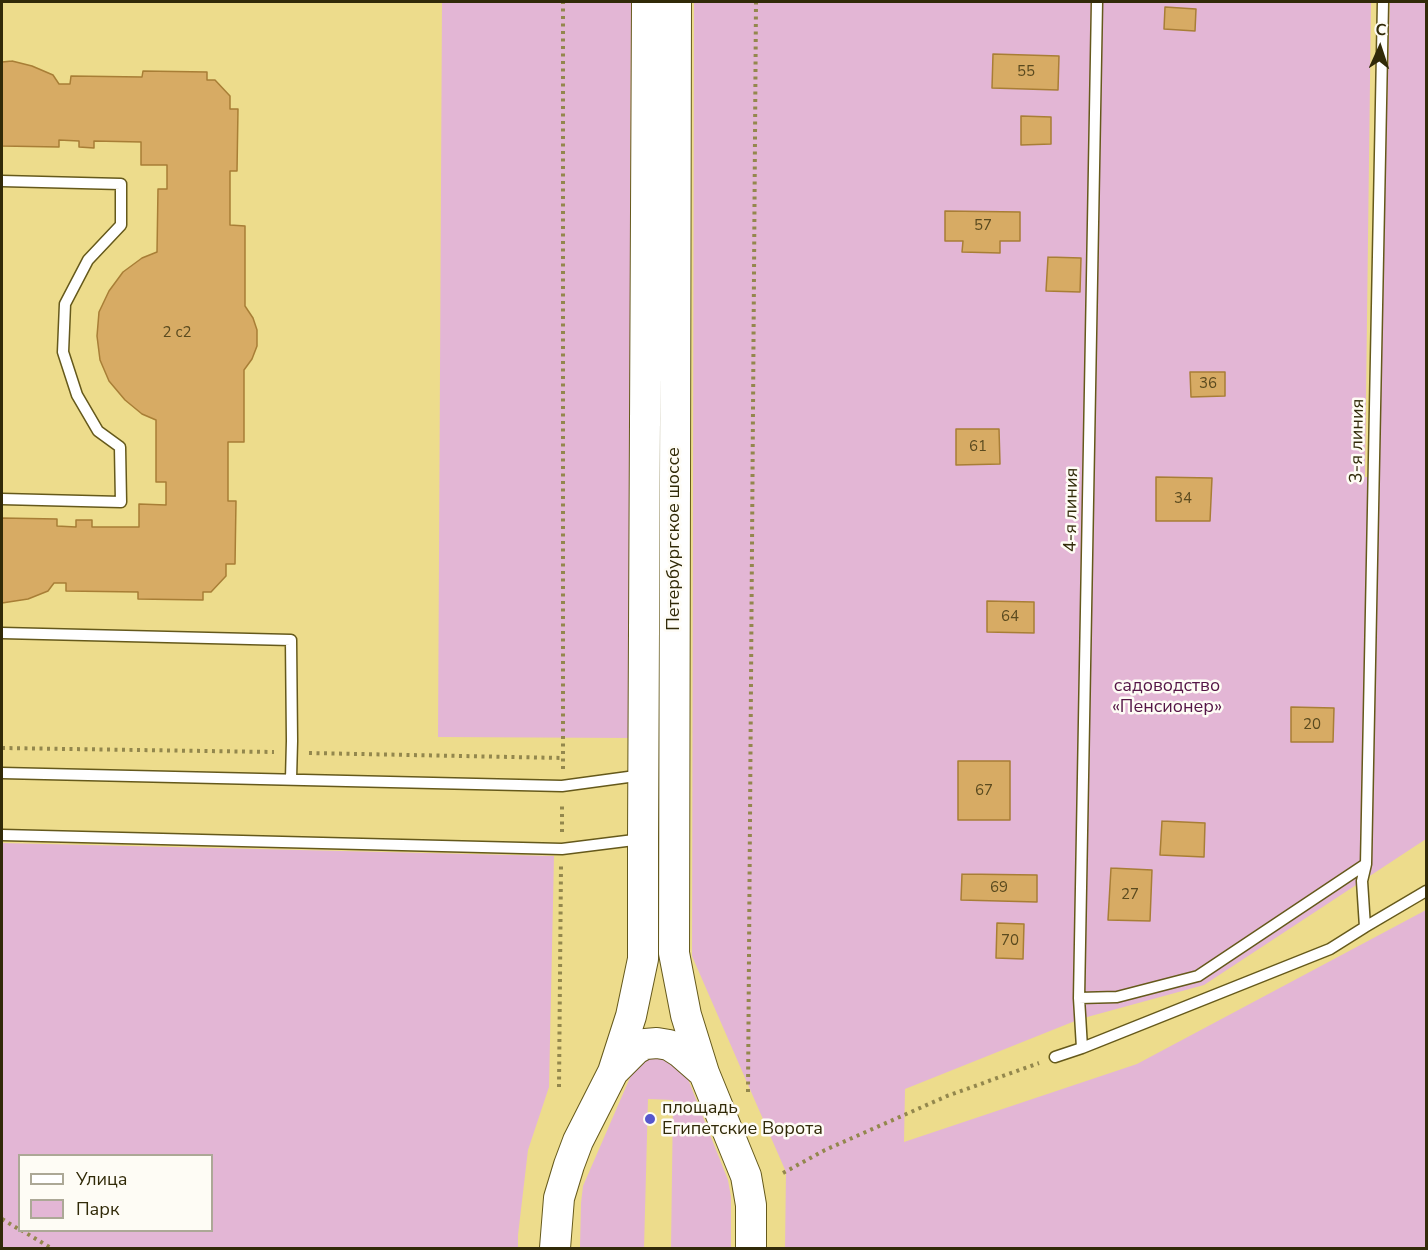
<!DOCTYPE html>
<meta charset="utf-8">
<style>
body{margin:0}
#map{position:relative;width:1428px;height:1250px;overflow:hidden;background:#eddc8c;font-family:"Nunito Sans",sans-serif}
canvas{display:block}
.frame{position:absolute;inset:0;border:3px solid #312a08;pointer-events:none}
.legend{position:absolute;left:18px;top:1154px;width:195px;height:78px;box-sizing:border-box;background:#fefcf5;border:2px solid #aca896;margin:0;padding:8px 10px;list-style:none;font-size:18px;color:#312a08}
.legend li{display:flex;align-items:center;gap:12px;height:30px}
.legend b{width:30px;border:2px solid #aca896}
.north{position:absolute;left:1350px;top:18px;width:60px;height:60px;-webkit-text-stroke:4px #fefcf5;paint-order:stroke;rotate:3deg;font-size:16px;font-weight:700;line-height:24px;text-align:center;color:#312a08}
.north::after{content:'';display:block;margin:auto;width:21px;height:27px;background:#312a08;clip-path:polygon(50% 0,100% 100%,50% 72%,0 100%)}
</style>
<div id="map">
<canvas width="1428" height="1250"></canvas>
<div class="frame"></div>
<ul class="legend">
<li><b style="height:8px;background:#fff"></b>Улица</li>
<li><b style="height:16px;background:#e3b6d5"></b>Парк</li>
</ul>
<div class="north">С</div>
</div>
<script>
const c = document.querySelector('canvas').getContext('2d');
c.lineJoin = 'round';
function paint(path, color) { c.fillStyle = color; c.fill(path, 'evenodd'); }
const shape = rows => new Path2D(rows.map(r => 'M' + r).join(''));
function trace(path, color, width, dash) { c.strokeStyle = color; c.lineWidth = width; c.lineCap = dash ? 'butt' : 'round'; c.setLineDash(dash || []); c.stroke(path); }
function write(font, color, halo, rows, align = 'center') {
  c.font = font + ' "Nunito Sans",sans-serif'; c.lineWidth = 5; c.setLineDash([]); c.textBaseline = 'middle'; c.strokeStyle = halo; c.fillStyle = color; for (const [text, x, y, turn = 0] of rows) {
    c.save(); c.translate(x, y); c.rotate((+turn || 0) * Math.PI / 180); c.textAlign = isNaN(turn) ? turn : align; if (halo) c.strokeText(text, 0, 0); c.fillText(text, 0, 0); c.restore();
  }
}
const green = shape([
 [442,2,631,2,629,738,438,737],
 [694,2,1371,2,1365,477,1377,477,1390,2,1426,2,1426,839,1204,985,1080,1019,905,1089,904,1142,1137,1064,1426,910,1426,1248,785,1248,786,1172,692,956],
 [2,843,554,856,549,1087,528,1150,518,1235,518,1248,2,1248],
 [20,1156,212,1156,212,1230,20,1230],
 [660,1057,670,1059,686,1074,728,1180,731,1197,731,1248,671,1248,673,1100,648,1099,644,1248,580,1248,581,1203,583,1186,632,1073,640,1064,650,1058]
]);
const building = shape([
 [1165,7,1196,9,1195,31,1164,29,1165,7],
 [993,54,1059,56,1058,90,992,88,993,54],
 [12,61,32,66,53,75,59,84,70,84,71,76,142,77,143,71,207,72,207,80,215,80,230,96,230,109,238,109,237,171,230,171,230,225,245,226,245,306,253,318,257,330,257,346,252,359,244,370,244,442,228,442,228,501,236,501,235,564,226,564,226,576,211,592,203,592,203,600,138,599,138,592,66,591,66,583,54,583,48,591,28,599,2,603,2,518,57,519,57,526,76,527,76,520,92,520,92,527,139,527,139,504,166,505,166,482,156,482,156,420,142,414,125,400,109,381,100,360,97,336,99,312,109,291,123,272,142,258,157,252,158,189,167,189,167,165,141,165,141,142,94,141,94,148,79,147,79,141,59,140,59,147,2,146,2,62,12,61],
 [1021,116,1051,117,1051,144,1021,145,1021,116],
 [945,211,1020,212,1020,241,1000,241,1000,253,962,252,963,241,945,241,945,211],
 [1048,257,1081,258,1080,292,1046,291,1048,257],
 [1190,372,1225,372,1225,396,1191,397,1190,372],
 [956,429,999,429,1000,464,956,465,956,429],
 [1156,477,1212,478,1210,521,1156,521,1156,477],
 [987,601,1034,602,1034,633,987,632,987,601],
 [1291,707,1334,708,1333,742,1291,742,1291,707],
 [958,761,1010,761,1010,820,958,820,958,761],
 [1162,821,1205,823,1204,857,1160,855,1162,821],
 [1111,868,1152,870,1150,921,1108,920,1111,868],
 [962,874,1037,875,1037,902,961,900,962,874],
 [997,923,1024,924,1023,959,996,958,997,923]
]);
const path = shape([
 [2,748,274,752],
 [309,753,563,758],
 [563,769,563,2],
 [562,832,562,803],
 [559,1087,561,866],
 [748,1092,756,2],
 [783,1173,825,1150,947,1096,1039,1063],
 [2,1219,20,1230],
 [21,1230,51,1248]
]);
const lane = shape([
 [2,181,121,184,121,225,88,260,65,304,63,352,77,395,98,431,120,447,121,502,2,499],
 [2,633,291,640,292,741,291,779],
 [2,773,562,786,643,775],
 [2,835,562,849,642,839],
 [1365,927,1362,881,1366,864,1383,2],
 [1079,998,1117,997,1198,976,1366,864],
 [1082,1048,1079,998,1097,2],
 [1055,1057,1082,1048,1330,949,1365,927,1426,891]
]);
const secondary = shape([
 [676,2,674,953,686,1015,704,1073,746,1176,751,1205,751,1248],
 [613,1072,631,1016,643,959,643,839,647,2],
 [555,1248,559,1198,569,1165,578,1141,613,1072,636,1049,645,1044,657,1043,669,1045,680,1052,704,1073]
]);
const markers = [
 [650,1119,6,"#5656cd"]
];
const numberNames = [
 ["55",1026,72],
 ["57",983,226],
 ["2 с2",177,333],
 ["36",1208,384],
 ["61",978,447],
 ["34",1183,499],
 ["64",1010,617],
 ["20",1312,725],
 ["67",984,791],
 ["69",999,888],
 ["27",1130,895],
 ["70",1010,941]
];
const streetNames = [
 ["3-я линия",1358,441,-89],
 ["4-я линия",1072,510,-89],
 ["Петербургское шоссе",675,539,-90]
];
const parkNames = [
 ["садоводство",1167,687],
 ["«Пенсионер»",1167,708]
];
const poiNames = [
 ["площадь",662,1109],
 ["Египетские Ворота",662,1130]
];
paint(green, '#e3b6d5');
paint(building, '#d7ab64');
trace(building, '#a87e36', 1.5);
trace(lane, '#65591b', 13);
trace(secondary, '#65591b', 32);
trace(path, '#93874d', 4, [3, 4.5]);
trace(lane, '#fff', 10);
trace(secondary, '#fff', 30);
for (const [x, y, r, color] of markers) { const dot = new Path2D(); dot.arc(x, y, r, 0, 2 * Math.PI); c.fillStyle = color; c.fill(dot); trace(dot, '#fefcf5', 2); }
write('15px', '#5a4a1f', null, numberNames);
write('18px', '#312a08', '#fefcf5', streetNames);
write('18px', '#541546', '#fefcf5', parkNames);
write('18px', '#312a08', '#fefcf5', poiNames, 'left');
</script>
